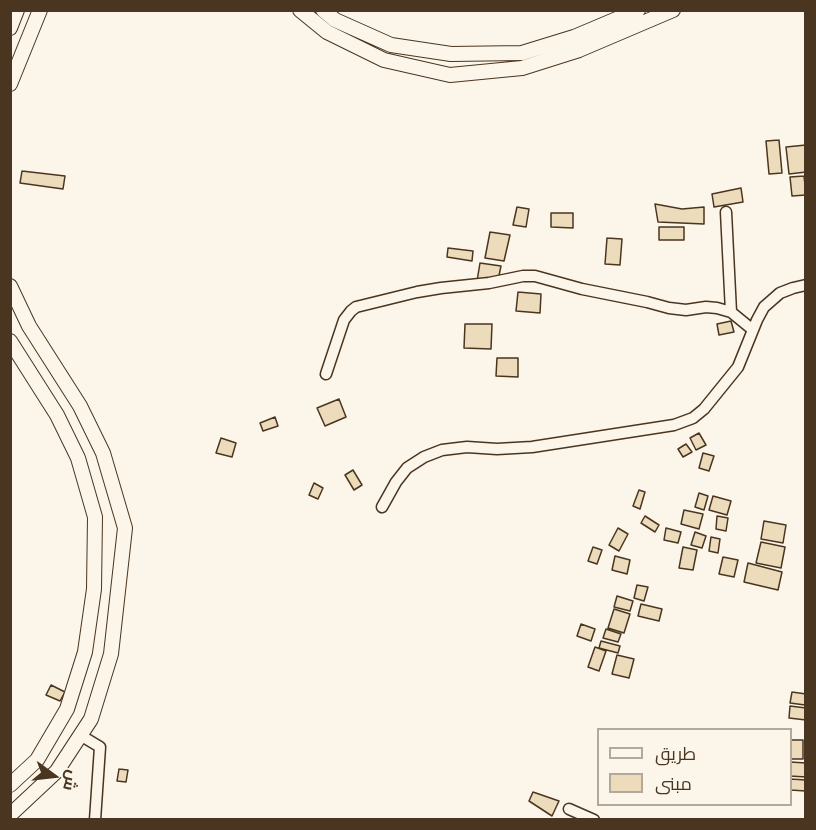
<!DOCTYPE html>
<meta charset="utf-8">
<style>
body{margin:0}
#map{position:relative;width:816px;height:830px;overflow:hidden;background:#fbf6e9;font-family:"Open Sans",Cairo,sans-serif}
canvas{display:block}
.frame{position:absolute;inset:0;border:12px solid #4a3520;pointer-events:none}
.legend{position:absolute;left:597px;top:728px;width:195px;height:78px;box-sizing:border-box;background:#fbf6e9;border:2px solid #b4a999;margin:0;padding:8px 10px;list-style:none;font-size:18px;color:#4a3520}
.legend li{display:flex;align-items:center;gap:12px;height:30px}
.legend b{width:30px;border:2px solid #b4a999}
.north{position:absolute;left:24px;top:746px;width:60px;height:60px;-webkit-text-stroke:4px #fbf6e9;paint-order:stroke;rotate:105deg;font-size:16px;font-weight:700;line-height:24px;text-align:center;color:#4a3520}
.north::after{content:'';display:block;margin:auto;width:21px;height:27px;background:#4a3520;clip-path:polygon(50% 0,100% 100%,50% 72%,0 100%)}
</style>
<div id="map">
<canvas width="816" height="830"></canvas>
<div class="frame"></div>
<ul class="legend">
<li><b style="height:8px;background:#fbf6e9"></b>طريق</li>
<li><b style="height:16px;background:#ecdcbc"></b>مبنى</li>
</ul>
<div class="north">ش</div>
</div>
<script>
const c = document.querySelector('canvas').getContext('2d');
c.lineJoin = 'round';
function paint(path, color) { c.fillStyle = color; c.fill(path, 'evenodd'); }
const shape = rows => new Path2D(rows.map(r => 'M' + r).join(''));
function trace(path, color, width, dash) { c.strokeStyle = color; c.lineWidth = width; c.lineCap = dash ? 'butt' : 'round'; c.setLineDash(dash || []); c.stroke(path); }
const building = shape([
 [779,140,782,173,769,174,766,141,779,140],
 [806,145,806,172,789,174,786,147,806,145],
 [22,171,65,176,63,189,20,183,22,171],
 [804,176,806,195,792,196,790,177,804,176],
 [741,188,743,202,714,207,712,194,741,188],
 [655,204,682,209,704,207,704,224,658,222,655,204],
 [517,207,529,209,526,227,513,225,517,207],
 [551,213,573,213,573,228,551,227,551,213],
 [659,227,684,227,684,240,659,240,659,227],
 [490,232,510,235,504,261,485,258,490,232],
 [607,238,622,239,620,265,605,264,607,238],
 [448,248,473,251,472,261,447,257,448,248],
 [480,263,501,266,497,285,477,281,480,263],
 [518,292,541,294,540,313,516,311,518,292],
 [731,321,734,332,719,335,717,324,731,321],
 [465,324,492,324,491,349,464,348,465,324],
 [497,358,518,358,518,377,496,376,497,358],
 [339,399,346,417,325,426,317,408,339,399],
 [275,417,278,426,263,431,260,423,275,417],
 [699,433,706,445,696,450,690,438,699,433],
 [221,438,236,443,232,457,216,453,221,438],
 [686,444,692,452,683,457,678,449,686,444],
 [703,453,714,456,709,471,699,468,703,453],
 [353,470,362,485,354,490,345,475,353,470],
 [314,483,323,488,318,499,309,495,314,483],
 [639,490,645,492,640,509,633,506,639,490],
 [699,493,708,496,704,510,695,507,699,493],
 [713,496,731,501,727,515,709,510,713,496],
 [684,510,703,514,699,529,681,524,684,510],
 [645,516,659,525,655,532,641,523,645,516],
 [717,516,728,518,726,531,716,529,717,516],
 [764,521,786,525,783,543,761,539,764,521],
 [618,528,628,534,619,551,609,545,618,528],
 [666,528,681,532,678,543,664,540,666,528],
 [695,532,706,536,702,548,691,545,695,532],
 [711,537,720,539,718,553,709,551,711,537],
 [761,542,785,547,781,568,756,563,761,542],
 [593,547,602,550,597,564,588,561,593,547],
 [683,547,697,550,693,570,679,568,683,547],
 [615,556,630,560,627,574,612,570,615,556],
 [723,557,738,560,734,577,719,574,723,557],
 [748,563,782,572,778,590,744,582,748,563],
 [637,585,648,587,644,601,634,598,637,585],
 [617,596,633,601,630,611,614,607,617,596],
 [641,604,662,609,659,621,638,616,641,604],
 [614,609,630,614,624,633,608,628,614,609],
 [581,624,595,629,591,641,577,636,581,624],
 [606,629,621,634,618,642,603,638,606,629],
 [601,641,620,646,618,653,599,648,601,641],
 [595,647,606,651,599,671,588,667,595,647],
 [617,655,634,659,629,678,612,674,617,655],
 [51,685,65,692,60,701,46,695,51,685],
 [792,692,806,694,805,705,790,703,792,692],
 [790,706,806,708,806,720,789,718,790,706],
 [790,740,803,740,803,759,790,759,790,740],
 [790,762,806,763,806,777,790,776,790,762],
 [119,769,128,770,126,782,117,781,119,769],
 [790,779,806,780,806,791,790,790,790,779],
 [533,792,559,801,552,816,529,801,533,792]
]);
const minor = shape([
 [726,212,731,312],
 [326,374,344,320,351,311,356,307,417,292,441,288,489,283,523,276,535,276,582,289,647,302,669,308,686,310,706,307,717,308,731,312,753,330],
 [382,507,396,482,407,468,424,457,442,450,467,447,497,449,532,447,674,425,693,418,704,409,738,367,757,320,764,307,780,293,793,288,806,285],
 [80,735,100,747,95,820],
 [569,809,594,820]
]);
const major = shape([
 [300,10,327,32,384,60,450,75,522,68,579,50,673,10],
 [323,10,335,20,391,45,451,54,522,53,574,37,638,10],
 [10,28,17,10],
 [10,84,40,10],
 [10,286,29,326,80,406,103,453,125,528,111,654,91,719,57,771,10,815],
 [10,341,57,415,78,458,95,517,94,589,85,652,67,709,37,760,10,785]
]);
paint(building, '#ecdcbc');
trace(building, '#4a3520', 1.5);
trace(minor, '#4a3520', 13);
trace(major, '#4a3520', 16);
trace(minor, '#fbf6e9', 10);
trace(major, '#fbf6e9', 14);
</script>
